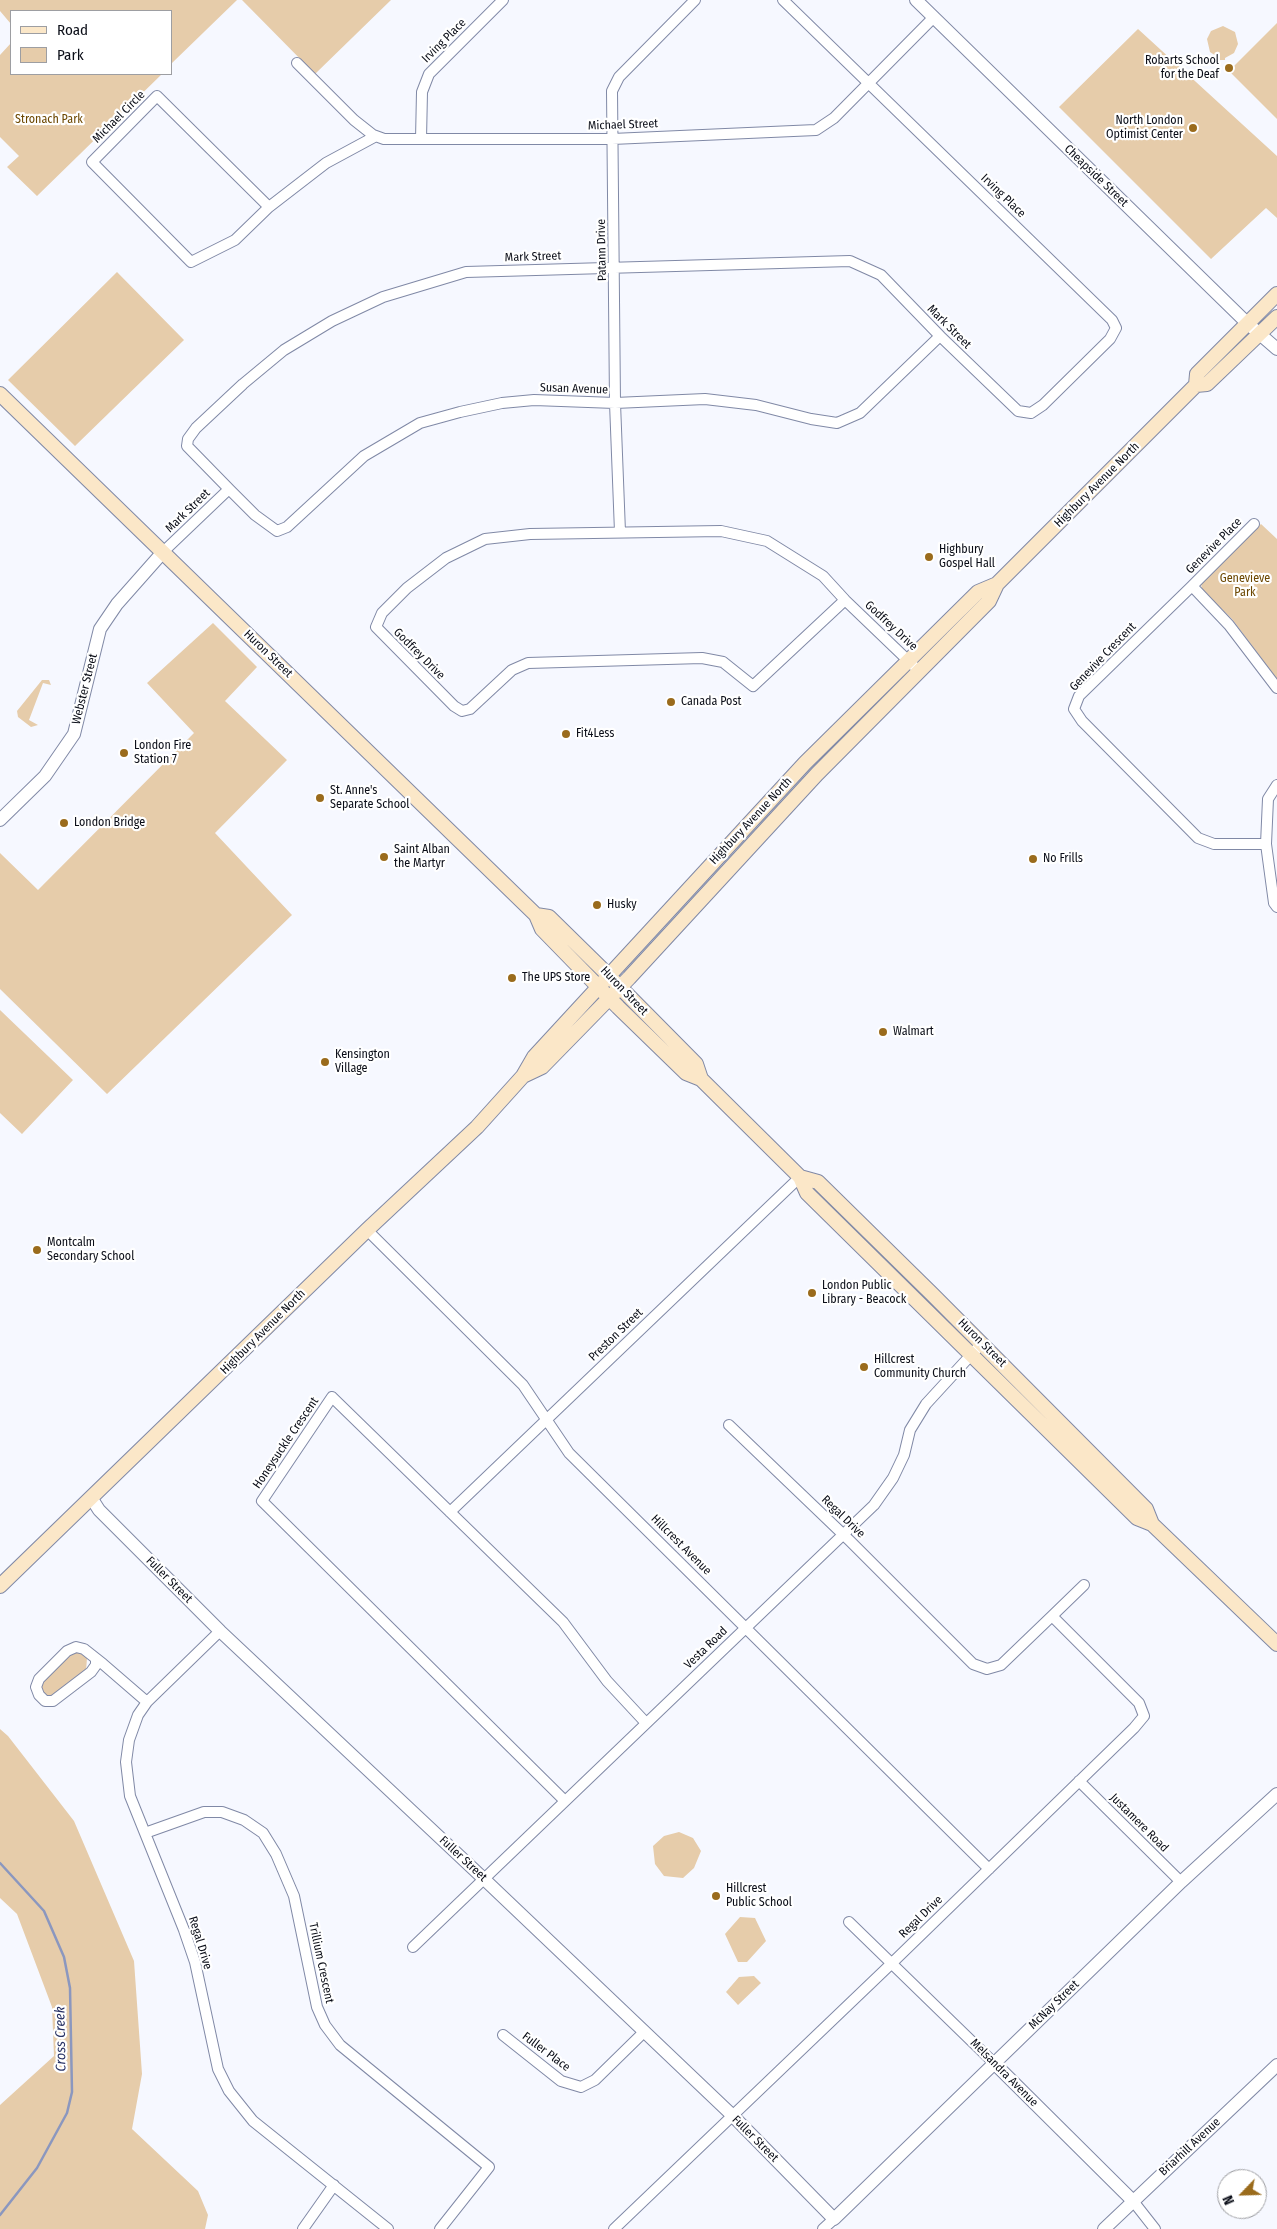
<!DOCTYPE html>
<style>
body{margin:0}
#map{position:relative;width:1277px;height:2229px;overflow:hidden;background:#f6f8ff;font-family:"Fira Sans Condensed",sans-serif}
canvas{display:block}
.legend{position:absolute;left:10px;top:10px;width:162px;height:65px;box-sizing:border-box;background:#fff;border:1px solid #9d9ea2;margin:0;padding:6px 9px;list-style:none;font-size:15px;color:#0a0d17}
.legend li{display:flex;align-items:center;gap:10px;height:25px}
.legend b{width:25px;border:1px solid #9d9ea2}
.north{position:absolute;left:1217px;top:2169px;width:50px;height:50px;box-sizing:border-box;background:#fff;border:1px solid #9d9ea2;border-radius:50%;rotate:246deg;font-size:14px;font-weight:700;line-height:20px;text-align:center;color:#0a0d17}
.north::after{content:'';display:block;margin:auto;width:18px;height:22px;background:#9a6b1c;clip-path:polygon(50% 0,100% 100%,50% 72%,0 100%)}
</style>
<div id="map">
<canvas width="1277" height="2229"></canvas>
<ul class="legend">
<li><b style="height:6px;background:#fbe7c8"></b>Road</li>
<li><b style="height:14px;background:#e6ccaa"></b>Park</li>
</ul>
<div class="north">N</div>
</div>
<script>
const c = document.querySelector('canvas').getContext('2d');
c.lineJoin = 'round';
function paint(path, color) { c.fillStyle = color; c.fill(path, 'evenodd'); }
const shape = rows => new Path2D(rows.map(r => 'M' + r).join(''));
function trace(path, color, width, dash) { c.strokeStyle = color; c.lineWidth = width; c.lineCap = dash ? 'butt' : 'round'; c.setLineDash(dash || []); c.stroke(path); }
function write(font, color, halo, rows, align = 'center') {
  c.font = font + ' "Fira Sans Condensed",sans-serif'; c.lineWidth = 4.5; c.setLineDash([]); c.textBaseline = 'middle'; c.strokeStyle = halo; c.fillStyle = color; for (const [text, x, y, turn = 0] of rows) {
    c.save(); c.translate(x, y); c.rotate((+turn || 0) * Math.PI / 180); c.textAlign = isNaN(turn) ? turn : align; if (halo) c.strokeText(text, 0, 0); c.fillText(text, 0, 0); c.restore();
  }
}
const green = shape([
 [0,0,237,0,171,64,171,11,11,11,11,24,0,11],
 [242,0,391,0,315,74],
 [1277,23,1277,119,1229,71],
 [1223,26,1235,32,1238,44,1234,53,1225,58,1225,60,1220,60,1219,58,1210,52,1207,39,1211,31],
 [1138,29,1277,156,1277,218,1266,208,1211,259,1059,107],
 [11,43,11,74,162,74,37,196,7,167,19,156,0,137,0,55],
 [117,272,184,340,75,446,8,380],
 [1261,524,1277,539,1277,679,1232,619,1202,590,1201,583],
 [213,623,257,667,225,701,287,760,215,833,292,915,107,1094,0,989,0,853,38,890,194,733,147,683],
 [42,680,49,680,51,685,43,683,29,720,38,725,31,727,18,717,17,711],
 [0,1010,73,1080,22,1134,0,1113],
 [73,1653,80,1653,87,1658,86,1671,52,1696,45,1695,41,1687,43,1681],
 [0,1729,8,1736,74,1821,134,1961,142,2074,132,2129,198,2191,208,2215,205,2229,0,2229,0,2105,54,2056,52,2007,17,1914,0,1898],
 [679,1832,693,1838,701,1851,694,1868,683,1878,664,1876,655,1864,653,1846,664,1836],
 [740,1917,755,1918,766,1941,747,1962,738,1962,725,1934],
 [754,1976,761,1983,738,2005,726,1992,739,1977]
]);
const stream = shape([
 [0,1863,44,1911,64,1957,70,1988,72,2092,67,2113,37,2168,0,2215]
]);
const minor = shape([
 [297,63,354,120,373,135,384,139,612,139,816,130,834,118,934,17],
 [421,139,422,92,429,74,503,0],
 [269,207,157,96,92,162,191,262,235,240,269,207,326,163,376,136],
 [229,489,255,515,277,531,287,527,364,456,420,423,460,412,502,403,534,400,615,403,705,399,756,405,811,419,837,423,860,413,940,336],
 [620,532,615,403,612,91,619,77,695,0],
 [163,552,229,489,187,446,188,439,196,428,243,384,284,350,332,321,383,297,466,272,850,261,881,275,940,336,1018,411,1031,413,1043,405,1110,339,1116,328,1112,320,783,0],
 [1192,586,1254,524],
 [845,600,753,686,723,662,702,658,528,663,512,670,470,709,462,711,454,706,376,627,382,613,407,588,446,558,485,539,530,534,721,531,767,541,823,576,845,600,919,671],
 [1277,785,1268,799,1266,844,1274,903,1277,907],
 [1266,844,1214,844,1198,838,1082,721,1074,709,1079,696,1192,586,1229,625,1277,688],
 [367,1230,523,1385,569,1453,989,1869],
 [450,1512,800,1177],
 [1052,1616,1084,1585],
 [220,1631,147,1702,138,1715,129,1740,126,1762,130,1796,184,1930,195,1962,218,2069,229,2091,253,2121,388,2229],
 [96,1659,96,1665,91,1672,53,1701,45,1701,39,1695,36,1687,39,1679,67,1651,76,1647,84,1649,103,1664,147,1702],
 [1079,1781,1181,1882],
 [565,1801,262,1501,332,1397,563,1622,607,1681,646,1723],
 [145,1833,204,1812,222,1812,244,1820,263,1833,276,1854,294,1896,317,2007,325,2025,340,2045,489,2167,440,2229],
 [849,1922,994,2063],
 [413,1947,874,1505,893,1478,904,1455,910,1430,926,1404,982,1343],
 [503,2035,561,2081,581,2087,595,2080,644,2032],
 [1133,2201,1155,2229],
 [303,2229,334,2185],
 [614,2229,891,1964,1134,1728,1144,1716,1139,1703,1052,1616,1001,1665,987,1669,973,1664,850,1541,729,1425],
 [823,2229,834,2219]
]);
const tertiary = shape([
 [916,0,1247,323,1277,349],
 [0,820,45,776,74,734,100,629,117,604,163,552],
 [92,1499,99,1510,220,1631,484,1879,733,2116,834,2219,1181,1882,1277,1794],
 [994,2063,1133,2201],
 [1104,2229,1277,2065]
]);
const secondary = shape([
 [1196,385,1207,384,1277,317],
 [0,394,536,915,542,929,618,1007,686,1073,701,1079,800,1177,807,1193,1137,1518,1152,1524,1277,1644],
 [536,915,549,917,601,968,696,1064,701,1079],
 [523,1076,542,1067,629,978,817,774,989,601,997,584,1196,385,1197,374,1277,294],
 [800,1177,818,1182,932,1294,1146,1509,1152,1524],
 [0,1586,367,1230,477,1127,523,1076,534,1057,805,763,978,592,997,584]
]);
const markers = [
 [1229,68,5,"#9a6b1c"],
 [1193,128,5,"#9a6b1c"],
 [929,557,5,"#9a6b1c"],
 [671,702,5,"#9a6b1c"],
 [566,734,5,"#9a6b1c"],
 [124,753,5,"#9a6b1c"],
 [320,798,5,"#9a6b1c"],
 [64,823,5,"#9a6b1c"],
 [384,857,5,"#9a6b1c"],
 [1033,859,5,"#9a6b1c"],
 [597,905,5,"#9a6b1c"],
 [512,978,5,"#9a6b1c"],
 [883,1032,5,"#9a6b1c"],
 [325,1062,5,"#9a6b1c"],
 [37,1250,5,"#9a6b1c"],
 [812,1293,5,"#9a6b1c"],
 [864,1367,5,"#9a6b1c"],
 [716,1896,5,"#9a6b1c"]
];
const streetNames = [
 ["Irving Place",444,41,-45],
 ["Michael Circle",119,117,-45],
 ["Michael Street",623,125,-2],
 ["Cheapside Street",1096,176,44],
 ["Irving Place",1003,196,44],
 ["Patann Drive",602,250,-91],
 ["Mark Street",533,257,-2],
 ["Mark Street",949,327,45],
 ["Susan Avenue",574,389,2],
 ["Highbury Avenue North",1097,485,-45],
 ["Mark Street",188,511,-44],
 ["Genevive Place",1214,546,-45],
 ["Godfrey Drive",891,626,43],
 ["Huron Street",268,654,44],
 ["Godfrey Drive",419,654,45],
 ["Genevive Crescent",1103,657,-46],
 ["Webster Street",85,689,-76],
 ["Highbury Avenue North",751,821,-47],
 ["Huron Street",624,991,46],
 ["Highbury Avenue North",263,1332,-45],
 ["Preston Street",616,1335,-44],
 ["Huron Street",982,1343,45],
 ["Honeysuckle Crescent",286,1443,-56],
 ["Regal Drive",843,1517,44],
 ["Hillcrest Avenue",681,1545,45],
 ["Fuller Street",169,1580,45],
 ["Vesta Road",706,1648,-44],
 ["Justamere Road",1139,1823,45],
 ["Fuller Street",463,1859,43],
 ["Regal Drive",921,1917,-44],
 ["Regal Drive",200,1943,73],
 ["Trillium Crescent",321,1963,78],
 ["McNay Street",1054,2005,-44],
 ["Fuller Place",546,2052,37],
 ["Melsandra Avenue",1004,2073,45],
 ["Fuller Street",755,2139,45],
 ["Briarhill Avenue",1190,2147,-43]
];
const poiNames = [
 ["Robarts School",1219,61,"right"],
 ["for the Deaf",1219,75,"right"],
 ["North London",1183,121,"right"],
 ["Optimist Center",1183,135,"right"],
 ["Highbury",939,550],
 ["Gospel Hall",939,564],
 ["Canada Post",681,702],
 ["Fit4Less",576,734],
 ["London Fire",134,746],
 ["Station 7",134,760],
 ["St. Anne's",330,791],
 ["Separate School",330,805],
 ["London Bridge",74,823],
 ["Saint Alban",394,850],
 ["the Martyr",394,864],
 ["No Frills",1043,859],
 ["Husky",607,905],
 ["The UPS Store",522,978],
 ["Walmart",893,1032],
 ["Kensington",335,1055],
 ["Village",335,1069],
 ["Montcalm",47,1243],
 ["Secondary School",47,1257],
 ["London Public",822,1286],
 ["Library - Beacock",822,1300],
 ["Hillcrest",874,1360],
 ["Community Church",874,1374],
 ["Hillcrest",726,1889],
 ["Public School",726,1903]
];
const parkNames = [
 ["Stronach Park",49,120],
 ["Genevieve",1245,579],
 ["Park",1245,593]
];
const waterNames = [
 ["Cross Creek",61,2039,-91]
];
paint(green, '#e6ccaa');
trace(stream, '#8b97bf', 2.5);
trace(minor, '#8089a6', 12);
trace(tertiary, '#8089a6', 14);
trace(secondary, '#8089a6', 16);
trace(minor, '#fff', 10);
trace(tertiary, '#fff', 12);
trace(secondary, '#fbe7c8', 14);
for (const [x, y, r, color] of markers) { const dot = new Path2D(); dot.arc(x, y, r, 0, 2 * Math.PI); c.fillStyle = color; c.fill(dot); trace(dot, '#fff', 2); }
write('12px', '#0a0d17', '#fff', streetNames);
write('12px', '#0a0d17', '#fff', poiNames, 'left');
write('12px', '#6c4700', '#fff', parkNames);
write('italic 14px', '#283265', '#fff', waterNames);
</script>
